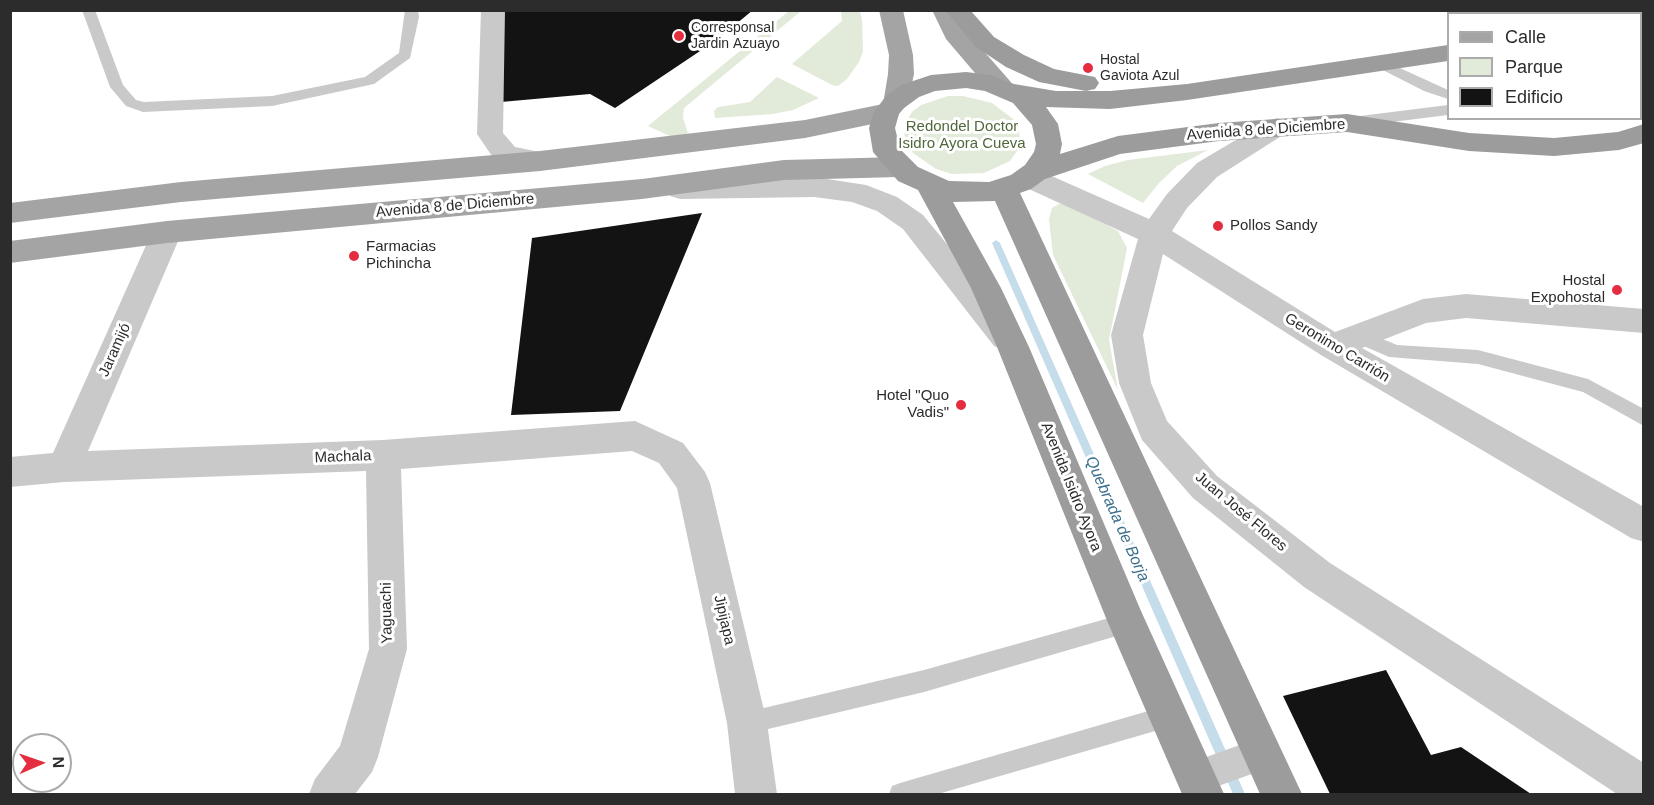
<!DOCTYPE html>
<meta charset="utf-8">
<style>
body{margin:0}
#map{position:relative;width:1654px;height:805px;overflow:hidden;background:#fff;font-family:Arial,sans-serif}
canvas{display:block}
.frame{position:absolute;inset:0;border:12px solid #2c2c2c;pointer-events:none}
.legend{position:absolute;left:1447px;top:12px;width:195px;height:108px;box-sizing:border-box;background:#fff;border:2px solid #ababab;margin:0;padding:8px 10px;list-style:none;font-size:18px;color:#2c2c2c}
.legend li{display:flex;align-items:center;gap:12px;height:30px}
.legend b{width:30px;border:2px solid #ababab}
.north{position:absolute;left:12px;top:733px;width:60px;height:60px;box-sizing:border-box;background:#fff;border:2px solid #ababab;border-radius:50%;rotate:88deg;font-size:16px;font-weight:700;line-height:24px;text-align:center;color:#2c2c2c}
.north::after{content:'';display:block;margin:auto;width:21px;height:27px;background:#e42d3e;clip-path:polygon(50% 0,100% 100%,50% 72%,0 100%)}
</style>
<div id="map">
<canvas width="1654" height="805"></canvas>
<div class="frame"></div>
<ul class="legend">
<li><b style="height:8px;background:#a4a4a4"></b>Calle</li>
<li><b style="height:16px;background:#e2ead9"></b>Parque</li>
<li><b style="height:16px;background:#131313"></b>Edificio</li>
</ul>
<div class="north">N</div>
</div>
<script>
const c = document.querySelector('canvas').getContext('2d');
c.lineJoin = 'round';
function paint(path, color) { c.fillStyle = color; c.fill(path, 'evenodd'); }
const shape = rows => new Path2D(rows.map(r => 'M' + r).join(''));
function trace(path, color, width, dash) { c.strokeStyle = color; c.lineWidth = width; c.lineCap = dash ? 'butt' : 'round'; c.setLineDash(dash || []); c.stroke(path); }
function write(font, color, halo, rows, align = 'center') {
  c.font = font + ' Arial,sans-serif'; c.lineWidth = 6; c.setLineDash([]); c.textBaseline = 'middle'; c.strokeStyle = halo; c.fillStyle = color; for (const [text, x, y, turn = 0] of rows) {
    c.save(); c.translate(x, y); c.rotate((+turn || 0) * Math.PI / 180); c.textAlign = isNaN(turn) ? turn : align; if (halo) c.strokeText(text, 0, 0); c.fillText(text, 0, 0); c.restore();
  }
}
const green = shape([
 [789,11,801,11,684,108,683,118,688,133,680,137,670,136,648,126],
 [841,11,860,12,862,20,863,51,859,62,847,79,838,86,832,85,792,64,842,21],
 [777,77,819,98,793,110,773,114,715,118,714,111,718,107,750,102],
 [948,96,963,96,992,103,1013,119,1019,130,1020,141,1017,151,1010,161,984,173,952,174,936,169,913,153,906,143,904,132,906,122,912,112,921,105],
 [1208,150,1177,166,1159,183,1143,203,1088,174,1105,166,1128,160],
 [1061,203,1071,205,1118,231,1127,248,1109,340,1118,390,1053,255,1049,219,1052,208]
]);
const stream = shape([
 [996,240,1000,243,1245,794,1233,794,992,243,996,240]
]);
const building = shape([
 [503,10,753,10,718,39,615,108,590,94,501,102],
 [702,213,620,411,511,415,532,238],
 [1386,670,1431,755,1461,747,1531,794,1330,794,1283,696]
]);
const service = shape([
 [82,10,95,10,123,85,136,100,144,102,272,96,365,77,399,53,405,10,418,10,419,17,410,58,374,84,272,106,143,112,126,106,110,87,82,10],
 [1378,58,1448,90,1448,99,1424,91,1373,65,1371,62,1373,59,1378,58],
 [1644,62,1644,72,1640,73,1640,63,1644,62],
 [1640,86,1644,86,1644,95,1640,95,1640,86],
 [1448,105,1448,115,1352,127,1345,122,1352,117,1448,105],
 [1358,329,1397,345,1478,350,1588,379,1644,409,1644,426,1583,392,1478,364,1389,357,1352,341,1349,336,1352,331,1358,329],
 [1127,613,1134,616,1137,623,1134,630,1127,633,924,692,747,734,739,731,736,723,739,715,747,712,924,670,1127,613],
 [1169,705,1177,708,1180,716,1177,724,1169,727,938,794,889,794,892,786,900,783,1169,705]
]);
const pedestrian = shape([
 [1262,737,1274,742,1279,754,1274,766,1196,794,1184,789,1179,777,1184,765,1262,737]
]);
const minor = shape([
 [481,10,505,10,503,133,515,147,550,154,554,161,550,168,540,171,496,162,477,134,481,10],
 [1277,118,1286,121,1290,127,1286,133,1217,177,1187,208,1172,231,1335,332,1423,299,1466,294,1644,309,1644,333,1466,318,1426,323,1362,348,1644,507,1644,542,1631,538,1321,355,1163,254,1143,335,1151,383,1167,421,1217,476,1330,563,1644,763,1644,794,1617,794,1304,587,1193,498,1142,440,1119,383,1111,335,1138,239,1018,184,1014,177,1018,170,1028,167,1038,170,1149,219,1167,194,1197,163,1268,121,1277,118],
 [814,177,866,185,897,197,923,215,1016,328,1021,337,1016,346,1005,350,994,346,903,229,877,211,852,202,814,197,680,199,670,196,666,189,670,182,680,179,814,177],
 [167,221,177,224,182,232,88,451,383,440,635,421,683,443,705,472,710,483,767,723,777,794,735,794,727,723,677,488,659,463,632,451,401,469,407,649,378,757,372,772,355,794,309,794,315,779,340,746,369,649,366,471,64,482,10,487,10,457,53,453,152,232,157,224,167,221]
]);
const primary = shape([
 [879,10,903,10,913,55,914,74,908,102,904,108,899,110,900,112,896,118,887,121,805,138,540,171,181,202,10,223,10,203,181,182,540,151,805,120,883,104,888,74,889,55,879,10],
 [932,10,956,10,966,31,1010,81,1014,87,1010,93,1001,95,992,93,946,39,932,10],
 [899,157,909,160,913,167,909,174,899,177,784,180,642,199,167,243,10,263,10,241,167,221,642,179,784,160,899,157]
]);
const trunk = shape([
 [945,10,970,10,994,37,1024,55,1054,69,1095,77,1099,83,1095,89,1086,91,1039,82,1006,67,976,47,945,10],
 [1640,21,1644,21,1644,35,1640,35,1640,21],
 [1448,45,1448,61,1187,100,1110,109,1046,107,1058,124,1062,144,1060,154,1118,136,1219,123,1347,114,1469,133,1554,138,1618,132,1644,124,1644,143,1619,150,1554,156,1469,151,1347,132,1219,141,1120,154,1045,179,1031,189,1020,193,1302,794,1260,794,995,201,953,202,1001,288,1029,347,1141,611,1224,794,1182,794,1108,623,997,347,971,288,918,190,898,181,873,152,869,128,874,112,886,96,901,85,931,75,966,72,990,75,1014,84,1056,91,1110,91,1187,84,1448,45],
 [966,88,985,91,1013,103,1032,125,1036,144,1034,152,1025,165,1011,175,989,182,949,181,918,167,900,149,895,128,899,114,904,108,919,97,935,91,966,88]
]);
const markers = [
 [679,36,6,"#e42d3e"],
 [1088,68,6,"#e42d3e"],
 [1218,226,6,"#e42d3e"],
 [354,256,6,"#e42d3e"],
 [1617,290,6,"#e42d3e"],
 [961,405,6,"#e42d3e"]
];
const farPoinames = [
 ["Corresponsal",691,28],
 ["Jardin Azuayo",691,44],
 ["Hostal",1100,60],
 ["Gaviota Azul",1100,76]
];
const parkNames = [
 ["Redondel Doctor",962,127],
 ["Isidro Ayora Cueva",962,144]
];
const streetNames = [
 ["Avenida 8 de Diciembre",1266,130,-4],
 ["Avenida 8 de Diciembre",455,206,-5],
 ["Geronimo Carrión",1337,348,31],
 ["Jaramijó",115,350,-66],
 ["Machala",343,457,-2],
 ["Avenida Isidro Ayora",1071,487,68],
 ["Juan José Flores",1241,512,40],
 ["Yaguachi",387,613,-91],
 ["Jipijapa",724,620,77]
];
const poiNames = [
 ["Pollos Sandy",1230,226],
 ["Farmacias",366,247],
 ["Pichincha",366,264],
 ["Hostal",1605,281,"right"],
 ["Expohostal",1605,298,"right"],
 ["Hotel \"Quo",949,396,"right"],
 ["Vadis\"",949,413,"right"]
];
const waterNames = [
 ["Quebrada de Borja",1117,519,66]
];
paint(green, '#e2ead9');
paint(stream, '#c5dcea');
paint(building, '#131313');
paint(service, '#c9c9c9');
paint(pedestrian, '#c9c9c9');
paint(minor, '#c9c9c9');
paint(primary, '#a4a4a4');
paint(trunk, '#9c9c9c');
for (const [x, y, r, color] of markers) { const dot = new Path2D(); dot.arc(x, y, r, 0, 2 * Math.PI); c.fillStyle = color; c.fill(dot); trace(dot, '#fff', 2); }
write('14px', '#2c2c2c', '#fff', farPoinames, 'left');
write('15px', '#50673a', '#fff', parkNames);
write('15px', '#2c2c2c', '#fff', streetNames);
write('15px', '#2c2c2c', '#fff', poiNames, 'left');
write('italic 16px', '#3b6f8d', '#fff', waterNames);
</script>
